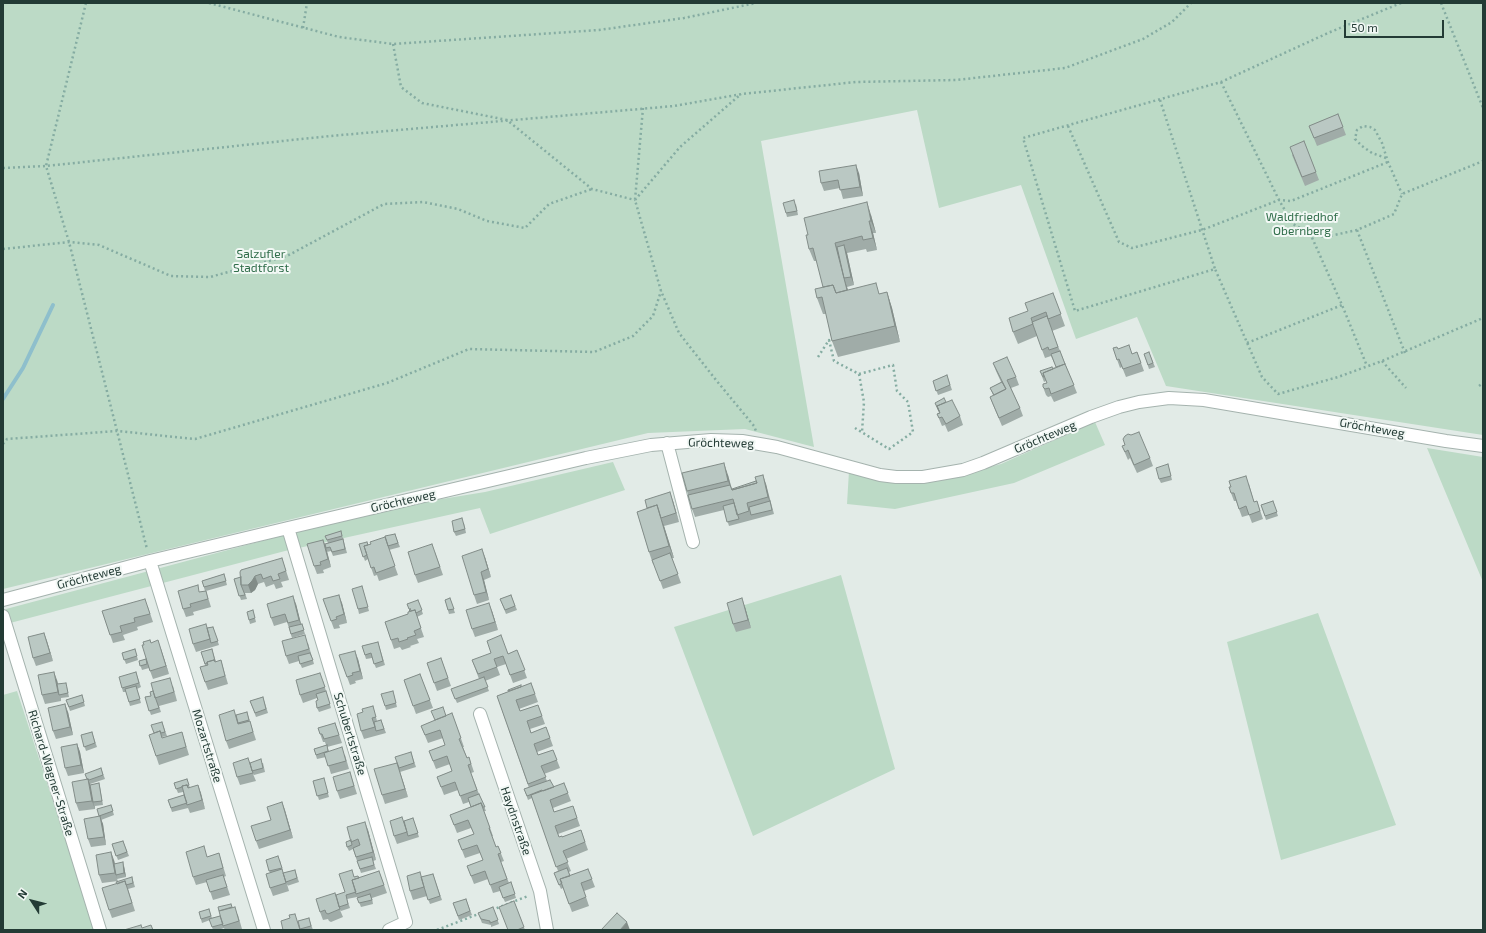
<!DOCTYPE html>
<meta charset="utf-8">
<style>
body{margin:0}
#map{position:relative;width:1486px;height:933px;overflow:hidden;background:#e2ebe7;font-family:"Exo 2",sans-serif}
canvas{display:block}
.frame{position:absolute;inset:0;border:4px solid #233b35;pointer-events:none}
.north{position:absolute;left:12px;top:881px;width:40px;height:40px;-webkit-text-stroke:3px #f2f8f5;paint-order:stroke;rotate:306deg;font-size:11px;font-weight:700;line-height:16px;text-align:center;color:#233b35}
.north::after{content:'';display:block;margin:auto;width:14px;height:18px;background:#233b35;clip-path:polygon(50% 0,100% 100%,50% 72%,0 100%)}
.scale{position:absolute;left:1344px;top:20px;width:100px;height:18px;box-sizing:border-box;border:2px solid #233b35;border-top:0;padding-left:5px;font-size:12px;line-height:14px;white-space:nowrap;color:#233b35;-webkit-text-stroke:3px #f2f8f5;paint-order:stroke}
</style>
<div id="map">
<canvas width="1486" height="933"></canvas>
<div class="frame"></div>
<div class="north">N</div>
<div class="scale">50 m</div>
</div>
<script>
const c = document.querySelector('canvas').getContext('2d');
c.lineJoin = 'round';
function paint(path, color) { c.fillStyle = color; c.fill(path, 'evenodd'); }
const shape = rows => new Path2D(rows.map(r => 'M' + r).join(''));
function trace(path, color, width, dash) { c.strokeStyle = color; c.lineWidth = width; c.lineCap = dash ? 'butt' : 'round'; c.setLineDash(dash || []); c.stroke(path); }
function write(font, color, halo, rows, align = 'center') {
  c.font = font + ' "Exo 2",sans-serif'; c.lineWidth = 4; c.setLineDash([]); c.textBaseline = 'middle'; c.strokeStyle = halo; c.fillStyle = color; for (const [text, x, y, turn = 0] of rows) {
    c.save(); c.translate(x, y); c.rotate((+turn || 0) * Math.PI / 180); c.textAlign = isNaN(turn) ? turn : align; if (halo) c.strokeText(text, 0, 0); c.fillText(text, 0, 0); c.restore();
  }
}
const green = shape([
 [3,3,1483,3,1483,435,1166,386,1137,317,1076,339,1021,185,939,208,917,110,761,141,814,447,745,429,648,433,3,589],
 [1095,422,1105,445,1014,483,895,509,847,504,849,471,898,484,939,481,1001,464],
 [1427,448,1483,457,1483,582],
 [613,462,625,490,490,534,480,508,285,551,10,623,6,609,273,538,417,503,485,492],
 [841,575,895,769,753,836,674,627],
 [1318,613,1396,825,1281,860,1227,642],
 [17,691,95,930,3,930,3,695]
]);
const stream = shape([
 [3,399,23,368,53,305]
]);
const path = shape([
 [86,3,46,166,69,242,147,549],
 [209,3,339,37,393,44,599,30,684,18,756,3],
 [1401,3,1328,33,1221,82,1023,138,1075,311,1215,269,1262,377,1278,394,1338,377,1382,361,1483,318],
 [1441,3,1483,108],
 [303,28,307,3],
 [393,44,401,87,422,103,507,120,592,189,635,200],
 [1221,82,1279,200,1293,224,1309,233,1325,237,1357,230,1394,214,1402,194,1483,161],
 [1160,100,1215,269],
 [643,108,635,200,661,291,679,333,716,380,754,426,756,431],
 [1068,126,1119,242,1132,248,1202,230,1279,200,1291,201,1388,162],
 [1386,158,1372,153,1362,146,1355,139,1357,130,1363,126,1370,127,1375,130,1382,143,1388,162,1402,194],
 [3,168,46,166,330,136,674,106,742,94,856,82,956,80,1065,68,1143,39,1172,22,1191,3],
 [635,200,680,147,741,94],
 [1357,230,1405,353],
 [1310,233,1342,305,1367,366],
 [3,249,69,242,99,245,171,276,210,277,287,256,384,204,423,202,458,209,487,221,525,228,549,204,592,189],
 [1247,343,1342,305],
 [818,357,829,340,834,361,859,374,893,365,897,391,908,402,913,432,889,449,855,428],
 [1382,361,1406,388],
 [859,374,864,402,862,432],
 [1479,386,1483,383],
 [3,444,7,439,117,431,195,439,387,383,469,349,594,352,633,336,653,316,661,291],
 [492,910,528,896],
 [437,930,481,913]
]);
const minor = shape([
 [667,443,693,542],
 [288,528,406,922,389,930],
 [150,561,264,930],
 [3,600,150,561,288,528,586,458,651,445,711,440,742,441,777,447,880,475,896,477,923,477,963,470,983,463,1091,417,1119,407,1139,402,1169,398,1204,400,1446,441,1483,446],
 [3,616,100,930],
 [480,714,540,891,547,930]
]);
const wall = shape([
 [1338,114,1346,135,1317,146,1309,126],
 [1304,141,1319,180,1305,186,1292,155],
 [859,173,863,196,843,199,840,188,824,191,821,183],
 [796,204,798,215,787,217,786,213],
 [871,215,876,233,873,233,877,250,867,252,866,249,847,253,854,285,847,287,848,290,880,294,887,292,892,308,900,342,838,357,832,341,826,314,823,314,817,298,823,287,817,261,814,261,809,249],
 [1053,293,1065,326,1052,331,1077,393,1054,402,1051,396,1048,397,1046,395,1043,387,1047,383,1046,381,1044,382,1040,371,1056,367,1051,356,1045,358,1037,336,1018,344,1013,332,1028,311],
 [1113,348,1132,354,1137,352,1144,371,1126,377,1122,367,1120,368],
 [1149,352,1155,367,1149,369,1144,354],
 [993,363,1016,377,1019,385,1011,388,1020,408,1023,416,1002,426,993,405,990,397,993,395,990,388,1001,382,996,371],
 [947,375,952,390,938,395,933,381],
 [946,402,960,416,963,425,948,432,945,425,942,426,937,414,939,413,935,403],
 [1122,446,1150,458,1153,466,1137,473,1130,458,1128,460],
 [1168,464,1172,480,1161,483,1159,479],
 [728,475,732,489,766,484,774,514,729,526,724,510,695,517,692,509,687,491],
 [1249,484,1254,502,1257,501,1263,519,1252,523,1249,515,1242,517,1236,501,1234,501,1231,493],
 [673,501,679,522,664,526,674,558,672,558,681,583,663,589,654,564,653,564,649,552,637,512],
 [1273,501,1278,516,1266,520,1261,505],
 [464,523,466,533,456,536,454,532],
 [341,531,347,553,333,556,331,551,327,552,327,551,331,567,323,570,324,573,317,574,314,566,323,540,325,544,328,543,325,536],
 [395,534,400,547,389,550,398,575,379,581,377,575,374,576,368,559,365,561,359,544,368,545],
 [435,552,443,575,418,583,415,575],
 [485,557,491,577,484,580,489,600,477,604,474,595],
 [282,558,289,580,281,582,283,587,276,589,274,584,266,587,264,582,258,584,255,590,251,593,245,593,247,599,241,600,234,579,241,577],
 [224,574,227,585,206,591,211,607,193,612,194,615,186,617,183,609,200,592,205,591,202,581],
 [362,586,369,611,359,614,358,609],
 [511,595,517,610,506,614,500,599],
 [450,598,455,613,449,614,445,600],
 [323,599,342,603,347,623,339,625,340,628,334,629],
 [418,600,423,614,417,617,424,637,417,639,419,643,410,646,411,647,402,650,400,647,394,649,385,622,408,614,410,611,407,604],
 [296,604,301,624,302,624,305,634,292,638,287,622,274,626,271,618],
 [148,607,153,622,137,627,138,630,123,635,125,640,113,643,102,611],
 [745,607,751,628,736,632,733,624],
 [253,610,256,622,250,624,249,620],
 [492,611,498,630,475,637,472,629],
 [213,627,219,645,196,652,193,644,207,628],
 [44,633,53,661,36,666,33,658],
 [378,642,385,665,376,668,372,658,366,659,362,646],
 [151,643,161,649,169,674,153,679,149,668,142,670,139,661,146,659,144,645],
 [308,643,314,664,302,668,299,661,289,664,286,656],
 [135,649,138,660,126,664,122,653],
 [212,649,216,662,221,660,228,684,208,690,205,682,205,665,201,652],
 [517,650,527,678,513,683,506,664,497,667,500,675,485,681,489,691,457,703,451,689,479,679,472,660,508,654],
 [339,655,358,659,363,679,355,681,356,683,350,685],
 [441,658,451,686,437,691,427,663],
 [136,672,141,687,137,689,141,703,130,706,126,692,123,692,122,688],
 [420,674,433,708,416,714,404,680],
 [57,680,58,684,67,687,69,697,61,698,61,701,45,704,42,695],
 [323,681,331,708,319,712,317,708,318,700,317,698,303,703,300,695],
 [531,683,538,702,519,709,520,711,538,705,545,724,530,729,531,733,546,727,553,746,537,752,538,755,553,750,560,768,544,774,547,781,554,787,564,783,571,801,553,808,554,812,573,806,580,826,558,834,559,837,562,837,581,830,588,850,566,859,571,871,569,872,570,876,588,869,595,887,584,891,589,906,572,912,563,888,561,889,554,873,558,871,532,798,528,800,524,789,529,788,497,696],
 [173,686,177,701,159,706,161,712,151,715,145,697,151,696],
 [82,695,85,706,70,711,66,700],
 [394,695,397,707,386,710,385,706],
 [263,697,268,713,256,717,250,701],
 [373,706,377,721,381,720,386,733,364,739,361,731,363,712],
 [68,712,73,735,56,739,53,731],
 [247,712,256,740,229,749,226,741,236,715],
 [452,713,464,747,463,747,467,758,469,757,474,772,471,773,479,794,486,811,484,811,493,836,492,836,496,847,498,846,504,861,501,862,509,883,511,882,516,898,505,902,500,891,493,893,488,879,474,884,467,866,483,860,480,853,465,858,458,840,474,834,471,828,457,833,450,815,471,807,469,802,463,804,458,790,444,795,437,777,452,771,450,764,436,769,429,751,445,745,443,738,428,743,421,726],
 [162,722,167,736,162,737,162,738,182,732,189,755,159,765,156,756,154,733],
 [335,723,342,743,327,747,329,751,345,755,349,769,331,774,326,757,317,759,314,749,326,745,325,742,323,742,318,728],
 [92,732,97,747,86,751,81,735],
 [77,744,80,752,84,773,68,776,65,768],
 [411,752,416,767,400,772,408,797,385,804,382,795,398,766],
 [250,763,263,763,265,772,254,775,253,774,256,781,240,785,237,777],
 [101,768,105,779,90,784,90,785,99,783,100,787,103,805,95,806,95,809,79,811,76,803,87,779],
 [350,772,357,794,340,799,337,791],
 [324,778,329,797,319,800,313,781],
 [187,779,190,788,198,785,205,809,190,813,188,808,172,812,168,800,184,795,183,792,178,793,174,783],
 [282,802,293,838,259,849,256,841,271,820],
 [111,805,114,815,101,820,103,824,106,845,91,847,88,839,99,816],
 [413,818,419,837,397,844,394,836,404,821],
 [368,830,376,860,373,861,376,869,361,873,353,849,349,851,347,847,351,841],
 [123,841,129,856,118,860,112,844],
 [219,853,226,876,224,877,230,895,213,900,207,882,196,885,193,877,207,857],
 [114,860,115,864,124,866,126,877,117,879,118,881,102,883,99,875],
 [266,860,280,860,283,873,295,870,299,882,287,886,287,884,289,891,273,896,270,888,270,873],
 [379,871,387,893,372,898,373,904,361,907,357,897,347,899,350,908,341,911,340,910,343,917,331,922,329,921,328,919,323,920,320,912,337,898,345,892,354,877,359,878],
 [433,874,442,900,430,904,427,896,413,900,410,891,422,877],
 [132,877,135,887,128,889,135,911,112,918,109,910],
 [466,899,472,915,459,920,453,903],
 [514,901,525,930,508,930],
 [232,907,238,915,242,929,240,930,225,930,224,928,218,930,213,930,210,920,202,923,199,912,209,909,212,918,220,916],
 [493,907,499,924,491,927,491,925,482,923,478,913],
 [309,918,313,930,300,930,298,921]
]);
const shadedWall = shape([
 [856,165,859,173,863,196,860,187],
 [867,202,871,215,876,233,871,221],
 [869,221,873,233,877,250,873,238],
 [835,243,840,255,844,278,847,287,852,306,848,294],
 [844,245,847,253,854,285,851,277],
 [887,292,892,308,900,342,895,326],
 [724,463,728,475,732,491,728,481],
 [763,475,766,484,771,506,768,497],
 [670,492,673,501,679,522,676,513],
 [661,518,664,526,674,558,669,546],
 [323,540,326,548,331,567,328,559],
 [482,549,485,557,491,577,488,569],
 [481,572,484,580,489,600,486,592],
 [255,576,258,584,255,590,251,593,248,585],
 [339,595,342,603,347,623,344,614],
 [293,596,296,604,302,628,299,620],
 [742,598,745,607,751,628,748,620],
 [489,603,492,611,498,630,495,622],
 [44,633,47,641,53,661,50,653],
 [158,640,161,649,169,674,166,666],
 [355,651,358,659,363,679,360,671],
 [54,672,57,680,60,694,59,695,61,701,58,692],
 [65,704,68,712,73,735,70,727],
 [77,744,80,752,84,773,81,765],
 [397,763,400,772,408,797,405,789],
 [88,779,91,787,93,802,95,809,92,801],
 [198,785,201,793,205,809,202,800],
 [282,802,285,810,293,838,290,830],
 [100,816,103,824,106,845,104,837],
 [365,822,368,830,376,860,373,852],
 [111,852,114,860,117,875,116,875,118,881,115,873],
 [123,862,124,866,126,877,124,873],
 [627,922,630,930,620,930]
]);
const building = shape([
 [1338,114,1343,127,1314,138,1309,126,1338,114],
 [1304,141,1316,172,1302,177,1290,147,1304,141],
 [856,165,860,187,840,190,838,180,821,183,819,171,856,165],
 [794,200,797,211,786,213,783,203,794,200],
 [867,202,871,221,869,221,873,238,863,240,862,236,835,243,847,290,836,293,833,285,823,287,813,248,809,249,806,235,808,235,804,218,867,202],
 [844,245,851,277,844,278,837,247,844,245],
 [876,283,879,294,887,292,895,326,832,341,822,297,817,298,815,289,833,285,836,293,876,283],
 [1053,293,1061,314,1048,319,1046,312,1031,318,1033,324,1013,332,1009,318,1028,311,1025,303,1053,293],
 [1047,316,1058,347,1049,350,1048,347,1042,350,1032,322,1047,316],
 [1129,345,1132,354,1137,352,1141,363,1123,369,1119,359,1117,360,1113,348,1117,347,1118,349,1129,345],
 [1060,351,1065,364,1056,367,1051,354,1060,351],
 [1149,352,1153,363,1148,365,1144,354,1149,352],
 [1007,357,1016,377,1007,380,1020,408,999,418,990,397,1006,389,993,363,1007,357],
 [1065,364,1074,385,1051,394,1049,388,1045,389,1043,387,1043,384,1047,383,1043,373,1065,364],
 [1052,367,1053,369,1043,373,1044,377,1043,377,1040,371,1052,367],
 [947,375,950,385,936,391,933,381,947,375],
 [1002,382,1006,389,994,395,990,388,1002,382],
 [944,398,946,402,937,406,939,411,935,403,944,398],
 [952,400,960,416,946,424,942,417,939,418,937,414,940,413,937,406,952,400],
 [1139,432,1150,458,1134,465,1128,450,1125,452,1122,446,1125,445,1123,439,1125,436,1128,434,1131,435,1139,432],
 [724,463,728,481,687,491,682,473,724,463],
 [1168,464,1171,476,1159,479,1156,468,1168,464],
 [763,475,768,497,747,503,749,511,737,515,733,499,692,509,688,495,730,485,732,490,757,483,755,477,763,475],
 [1246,476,1254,502,1257,501,1260,511,1249,515,1246,506,1239,509,1234,493,1231,493,1229,487,1231,487,1229,481,1246,476],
 [756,481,757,483,732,490,732,489,756,481],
 [670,492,676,513,661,518,657,505,647,508,645,500,670,492],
 [770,501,772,510,751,515,749,507,770,501],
 [1273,501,1277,512,1265,516,1261,505,1273,501],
 [734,503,739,519,727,522,723,506,734,503],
 [657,505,669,546,649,552,637,512,657,505],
 [462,518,465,529,454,532,452,521,462,518],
 [341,531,342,536,327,540,325,536,341,531],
 [395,534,398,543,388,546,385,536,395,534],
 [385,537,395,566,376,573,374,567,371,568,364,546,371,544,370,542,385,537],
 [343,539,345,549,332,552,330,547,326,548,325,544,343,539],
 [323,540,328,559,320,562,321,565,314,566,307,544,323,540],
 [367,542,368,545,364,546,367,555,363,557,359,544,367,542],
 [432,544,440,567,415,575,408,552,432,544],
 [482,549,488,569,481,572,486,592,474,595,462,556,482,549],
 [670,553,678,574,660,581,652,560,670,553],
 [282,558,286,571,278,574,280,579,273,581,271,576,263,579,261,574,255,576,252,581,248,585,241,585,240,572,241,570,282,558],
 [224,574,226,581,204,587,202,581,224,574],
 [241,577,241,585,245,595,239,596,234,579,241,577],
 [198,585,199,592,206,591,208,599,190,604,191,607,183,609,178,591,198,585],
 [362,586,368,607,358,609,352,589,362,586],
 [339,595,344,614,336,617,337,619,331,621,323,599,339,595],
 [511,595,515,606,505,610,500,599,511,595],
 [293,596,299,620,288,623,285,614,271,618,267,604,293,596],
 [450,598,454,609,448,610,445,600,450,598],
 [742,598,748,620,733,624,727,603,742,598],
 [145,599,150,614,134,618,135,622,120,626,122,632,110,635,102,611,145,599],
 [418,600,422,610,416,613,415,610,410,611,409,610,411,609,409,609,407,604,418,600],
 [489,603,495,622,472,629,466,610,489,603],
 [253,610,255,618,249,620,247,612,253,610],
 [415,610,421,628,414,631,416,635,407,638,408,639,399,642,398,638,391,640,385,622,408,614,408,612,415,610],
 [206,624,210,639,193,644,189,629,206,624],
 [302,624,304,630,291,634,289,627,302,624],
 [213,627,218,641,211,643,207,628,213,627],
 [44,633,50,653,33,658,28,637,44,633],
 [305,635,309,649,286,656,282,641,305,635],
 [501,635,508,654,517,650,525,670,510,675,503,656,494,659,497,667,478,674,472,660,491,653,487,641,501,635],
 [150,640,151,643,158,640,166,666,150,671,142,645,144,645,143,642,150,640],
 [378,642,383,661,374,664,371,653,365,655,362,646,378,642],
 [135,649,137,656,124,660,122,653,135,649],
 [212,649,215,661,214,660,207,662,207,663,205,664,201,652,212,649],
 [355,651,360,671,352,673,353,675,347,677,339,655,355,651],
 [310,653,313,660,300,664,298,656,310,653],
 [441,658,448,678,434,683,427,663,441,658],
 [146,659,147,664,140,666,139,661,146,659],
 [214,660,215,662,221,660,225,676,205,682,200,667,208,665,207,662,214,660],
 [54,672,58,692,42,695,38,675,54,672],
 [136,672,139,683,122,688,119,677,136,672],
 [320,673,325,687,300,695,296,680,320,673],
 [420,674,430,700,413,706,404,680,420,674],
 [484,677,488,687,455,699,451,689,484,677],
 [170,678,174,692,155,698,151,683,170,678],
 [66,683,68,693,59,695,57,684,66,683],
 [531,683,535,694,516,700,520,711,538,705,542,716,527,721,531,733,546,727,550,738,534,744,538,755,553,750,557,760,541,766,546,777,528,784,497,696,531,683],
 [521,685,521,687,508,691,508,690,521,685],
 [136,686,140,699,129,702,125,689,136,686],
 [153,691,159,708,149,711,145,697,151,696,150,692,153,691],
 [326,691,330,704,317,708,316,701,318,700,316,694,326,691],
 [393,691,396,703,385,706,381,694,393,691],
 [82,695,84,702,69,707,66,700,82,695],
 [263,697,266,709,255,713,250,701,263,697],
 [65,704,70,727,53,731,48,708,65,704],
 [373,706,376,717,372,718,375,727,361,731,357,714,363,712,362,709,373,706],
 [443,707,446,716,435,720,431,711,443,707],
 [234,710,238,724,250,721,253,732,226,741,219,715,234,710],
 [247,712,249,720,238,723,236,715,247,712],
 [452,713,461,738,459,739,467,758,469,757,471,764,468,765,477,790,460,796,455,782,441,787,437,777,452,771,447,756,433,761,429,751,445,745,440,730,425,735,421,726,452,713],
 [381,720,384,729,376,731,374,722,381,720],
 [162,722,165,732,161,733,160,731,154,733,151,725,162,722],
 [335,723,339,735,324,739,322,734,320,734,318,728,335,723],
 [160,731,162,738,182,732,186,747,156,756,149,735,160,731],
 [92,732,95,743,84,747,81,735,92,732],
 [77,744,81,765,65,768,61,747,77,744],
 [327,745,328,751,316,755,314,749,327,745],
 [342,747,346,761,328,766,324,753,342,747],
 [411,752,414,763,399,768,395,757,411,752],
 [248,758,253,773,237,777,233,763,248,758],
 [261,759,263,768,252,771,250,763,261,759],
 [397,763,405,789,382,795,374,769,397,763],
 [101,768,103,775,89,780,88,779,87,779,85,774,101,768],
 [350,772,354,786,337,791,333,777,350,772],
 [324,778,328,793,317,796,313,781,324,778],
 [88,779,92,801,76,803,72,782,88,779],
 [187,779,189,785,187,786,187,785,182,786,182,787,176,789,174,783,187,779],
 [550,780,554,787,543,791,542,790,527,796,524,789,550,780],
 [99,783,102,801,93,802,90,785,99,783],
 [564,783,568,793,550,800,554,812,573,806,577,818,555,826,559,837,562,836,562,837,581,830,585,842,563,851,568,862,556,867,531,795,564,783],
 [187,785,188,788,198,785,202,800,187,805,182,786,187,785],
 [479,794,485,807,483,807,481,803,471,807,468,798,479,794],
 [184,795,187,803,171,808,168,800,184,795],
 [282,802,290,830,256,841,251,826,271,820,267,807,282,802],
 [481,803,490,828,489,828,496,847,498,846,501,853,498,854,507,879,490,885,485,871,471,876,467,866,483,860,477,845,462,850,458,840,474,834,468,820,454,825,450,815,481,803],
 [111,805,113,811,99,816,97,809,111,805],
 [100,816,104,837,88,839,84,819,100,816],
 [402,817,407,832,394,836,390,821,402,817],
 [413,818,418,833,408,836,404,821,413,818],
 [365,822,373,852,356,857,353,848,360,845,358,839,351,842,347,827,365,822],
 [351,840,352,845,347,847,346,842,351,840],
 [123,841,127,852,116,856,112,844,123,841],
 [204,846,207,857,219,853,223,868,193,877,186,852,204,846],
 [111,852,115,873,99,875,96,855,111,852],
 [278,856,282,868,269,871,266,860,278,856],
 [372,857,374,865,360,869,357,861,372,857],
 [123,862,124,873,116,875,114,864,123,862],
 [567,868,570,876,560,879,562,883,559,885,554,873,567,868],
 [282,869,286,883,270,888,266,874,282,869],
 [588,869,592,879,581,883,586,897,569,904,560,879,588,869],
 [295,870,297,878,286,882,283,873,295,870],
 [352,870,354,877,358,876,359,878,352,880,356,892,346,895,348,904,339,907,336,895,345,892,339,874,352,870],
 [379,871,384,885,356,894,352,880,379,871],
 [420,872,424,887,410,891,407,876,420,872],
 [433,874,440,896,428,900,421,877,433,874],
 [223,875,227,887,210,892,206,880,223,875],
 [132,877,133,883,126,885,125,881,117,884,116,882,132,877],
 [125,881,132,903,109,910,102,888,125,881],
 [511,882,515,894,503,898,499,887,511,882],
 [335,893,340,909,328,914,326,913,325,910,320,912,316,899,335,893],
 [370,894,372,900,359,903,357,898,370,894],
 [466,899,470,911,458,916,453,903,466,899],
 [514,901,524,927,517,930,508,930,499,907,514,901],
 [231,904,232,907,219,911,218,907,231,904],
 [235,907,239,921,223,926,219,911,235,907],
 [493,907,498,920,490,923,490,921,481,919,478,913,493,907],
 [209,909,211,916,201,919,199,912,209,909],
 [617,913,627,922,620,930,601,930,617,913],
 [295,914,300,930,283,930,281,921,290,918,289,915,295,914],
 [220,916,223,924,212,927,209,919,220,916],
 [309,918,311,926,300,929,298,921,309,918],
 [141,925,142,928,151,925,153,930,124,930,141,925]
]);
const parkNames = [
 ["Waldfriedhof",1302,217],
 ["Obernberg",1302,231],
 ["Salzufler",261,254],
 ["Stadtforst",261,268]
];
const streetNames = [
 ["Gröchteweg",1372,428,10],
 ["Gröchteweg",1045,437,-23],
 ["Gröchteweg",721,443,1],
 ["Gröchteweg",403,501,-13],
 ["Gröchteweg",89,577,-15],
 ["Schubertstraße",350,734,73],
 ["Mozartstraße",207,746,73],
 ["Richard-Wagner-Straße",51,773,73],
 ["Haydnstraße",516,821,71]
];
paint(green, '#bcdac6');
trace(stream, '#8ebfcc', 4);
trace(minor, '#a5b3ae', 14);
trace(path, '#85aca2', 2.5, [2, 3]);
trace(minor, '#fff', 12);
paint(wall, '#a0aca8');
paint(shadedWall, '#828c88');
paint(building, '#bac8c3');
trace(building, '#828c88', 1);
write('12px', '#316e4b', '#f2f8f5', parkNames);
write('12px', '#233b35', '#f2f8f5', streetNames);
</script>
